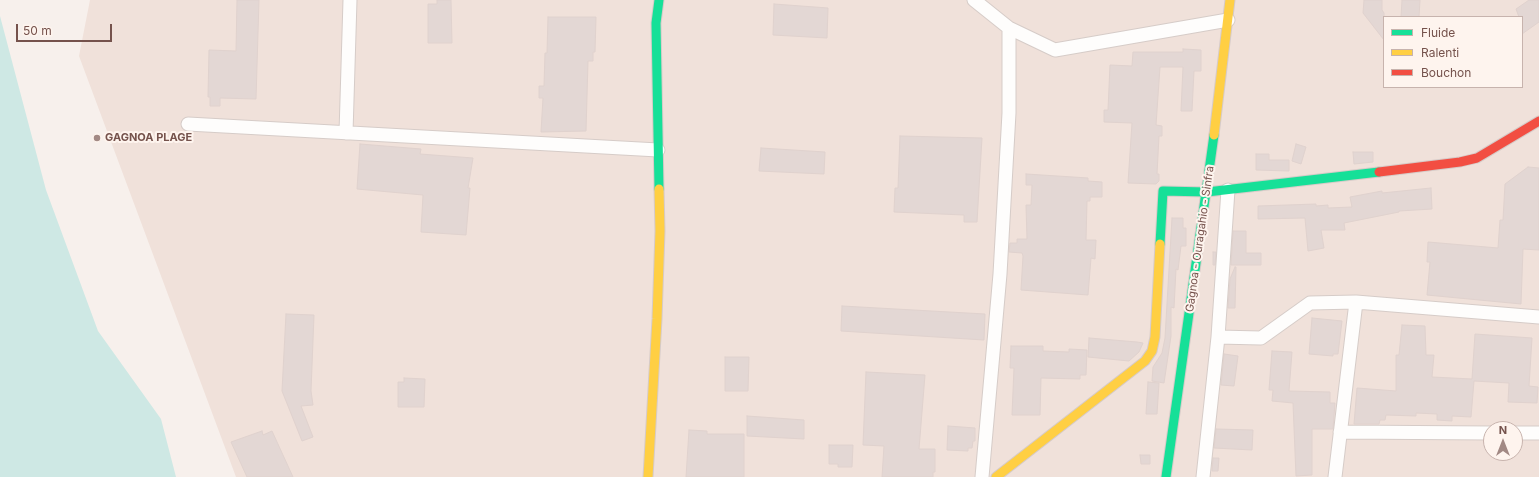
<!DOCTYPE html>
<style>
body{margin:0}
#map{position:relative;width:1539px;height:477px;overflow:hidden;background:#f7f0ec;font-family:Inter,sans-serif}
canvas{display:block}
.legend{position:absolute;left:1383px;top:16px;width:140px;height:72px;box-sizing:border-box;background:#fef4ee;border:1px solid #c7b3ad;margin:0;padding:5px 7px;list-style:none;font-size:12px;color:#75524c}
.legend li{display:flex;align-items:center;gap:8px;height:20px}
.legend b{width:20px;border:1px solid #c7b3ad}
.north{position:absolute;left:1483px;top:421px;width:40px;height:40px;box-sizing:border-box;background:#fef4ee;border:1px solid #c7b3ad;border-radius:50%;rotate:0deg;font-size:11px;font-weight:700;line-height:16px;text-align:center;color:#75524c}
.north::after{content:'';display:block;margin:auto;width:14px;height:18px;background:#a28984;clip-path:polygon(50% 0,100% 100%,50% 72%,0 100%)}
.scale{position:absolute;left:16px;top:24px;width:96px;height:18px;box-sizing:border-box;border:2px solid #75524c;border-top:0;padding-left:5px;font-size:12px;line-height:14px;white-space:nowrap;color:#75524c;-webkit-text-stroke:3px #fef4ee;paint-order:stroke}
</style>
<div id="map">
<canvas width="1539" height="477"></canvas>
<ul class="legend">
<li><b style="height:5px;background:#16e098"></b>Fluide</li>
<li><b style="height:5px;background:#ffcf43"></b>Ralenti</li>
<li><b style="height:5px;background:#f24e42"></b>Bouchon</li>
</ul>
<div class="north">N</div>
<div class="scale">50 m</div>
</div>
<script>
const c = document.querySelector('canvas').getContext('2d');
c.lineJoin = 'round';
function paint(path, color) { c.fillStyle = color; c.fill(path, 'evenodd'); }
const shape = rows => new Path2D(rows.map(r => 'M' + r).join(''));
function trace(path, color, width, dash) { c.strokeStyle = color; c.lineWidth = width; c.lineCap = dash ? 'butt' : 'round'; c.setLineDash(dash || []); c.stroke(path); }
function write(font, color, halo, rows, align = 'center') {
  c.font = font + ' Inter,sans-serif'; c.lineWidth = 4; c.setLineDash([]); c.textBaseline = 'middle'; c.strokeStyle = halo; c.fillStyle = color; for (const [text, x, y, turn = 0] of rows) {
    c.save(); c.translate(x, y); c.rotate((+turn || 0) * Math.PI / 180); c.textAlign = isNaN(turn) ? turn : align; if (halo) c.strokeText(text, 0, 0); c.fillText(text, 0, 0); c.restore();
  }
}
const residential = shape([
 [90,0,1539,0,1539,477,236,477,79,56],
 [1384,17,1522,17,1522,87,1384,87],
 [1491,429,1515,429,1515,453,1491,453]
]);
const water = shape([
 [0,16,46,190,98,331,161,419,176,477,0,477]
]);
const building = shape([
 [237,0,259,0,256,99,220,98,220,106,210,106,210,97,208,97,209,50,236,51,237,0],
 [437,0,451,0,452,43,428,43,428,4,437,4,437,0],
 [1364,0,1382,0,1382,10,1384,13,1384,40,1363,13,1364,0],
 [1402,0,1420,0,1419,17,1401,17,1402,0],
 [1529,0,1539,0,1539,22,1522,34,1522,17,1519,17,1516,9,1529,0],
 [774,4,828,8,827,38,773,35,774,4],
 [548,17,596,17,595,52,593,52,593,61,588,61,586,131,541,132,543,98,539,98,539,86,544,86,545,53,547,53,548,17],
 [1183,49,1201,50,1201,71,1194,71,1192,111,1181,111,1183,67,1160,67,1156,125,1162,126,1162,136,1159,136,1157,174,1159,174,1159,181,1156,184,1128,183,1132,123,1104,122,1104,110,1108,110,1110,65,1132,66,1133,52,1183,52,1183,49],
 [900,136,982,138,977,222,964,222,964,215,894,212,895,188,898,188,900,136],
 [360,144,421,149,420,154,473,158,468,188,470,188,466,235,421,232,423,195,357,189,360,144],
 [1296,144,1306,147,1301,164,1292,161,1296,144],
 [761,148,825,152,824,174,759,171,761,148],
 [1353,152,1373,152,1373,162,1354,164,1353,152],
 [1256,154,1269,154,1269,160,1289,160,1289,171,1256,170,1256,154],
 [1528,167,1539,168,1539,250,1523,249,1521,304,1427,295,1430,262,1427,262,1428,242,1498,248,1500,220,1503,220,1505,184,1528,167],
 [1026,174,1073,177,1088,178,1088,181,1102,182,1102,197,1090,197,1090,201,1087,201,1086,240,1096,240,1095,259,1091,258,1088,295,1021,290,1023,256,1022,253,1009,252,1010,243,1017,243,1017,239,1027,239,1026,205,1031,205,1032,185,1026,185,1026,174],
 [1431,188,1432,209,1399,211,1399,212,1344,223,1345,230,1321,230,1324,248,1308,251,1305,218,1258,219,1258,206,1316,204,1316,206,1328,205,1328,208,1352,207,1350,197,1382,191,1382,193,1431,188],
 [1172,218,1183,218,1183,228,1186,228,1186,246,1181,246,1178,270,1176,269,1174,308,1171,307,1171,336,1164,383,1152,381,1153,367,1162,353,1165,338,1172,218],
 [1233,231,1246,231,1246,253,1261,253,1261,265,1231,265,1233,231],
 [1213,252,1216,252,1215,265,1213,265,1213,252],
 [1235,267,1236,267,1235,308,1228,308,1230,279,1235,267],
 [842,306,985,314,984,340,841,331,842,306],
 [286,314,314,315,311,391,313,405,301,406,313,437,302,441,282,391,286,314],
 [1312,318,1342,321,1338,354,1333,354,1333,356,1309,354,1312,318],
 [1402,325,1425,326,1426,355,1434,355,1432,377,1472,379,1475,334,1532,338,1529,386,1538,387,1537,403,1508,402,1509,383,1474,381,1471,417,1452,416,1452,421,1437,420,1437,414,1416,413,1416,416,1386,415,1385,420,1380,420,1379,424,1354,424,1357,388,1396,391,1396,355,1399,355,1402,325],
 [1089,338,1137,342,1143,343,1139,352,1129,361,1088,357,1089,338],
 [1011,346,1043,346,1043,351,1069,352,1069,349,1087,350,1086,375,1080,375,1080,379,1041,378,1040,415,1012,415,1014,368,1010,368,1011,346],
 [1272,351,1292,352,1289,391,1330,392,1330,403,1335,403,1333,429,1312,429,1312,475,1296,476,1293,403,1272,401,1273,390,1269,390,1272,351],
 [1224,354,1238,356,1234,386,1221,385,1224,354],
 [725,357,749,357,748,391,725,391,725,357],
 [866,372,925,375,919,449,935,449,935,472,933,472,933,477,882,477,884,446,863,445,866,372],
 [404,378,425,379,424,407,398,407,398,382,404,382,404,378],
 [1148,382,1159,383,1157,414,1146,414,1148,382],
 [747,416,804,420,804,439,747,436,747,416],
 [948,426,975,428,975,441,973,441,972,448,968,448,968,451,947,450,948,426],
 [1216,429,1253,430,1252,450,1214,448,1216,429],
 [689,430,707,431,707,434,744,434,744,477,686,477,689,430],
 [262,431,263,435,272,431,293,477,247,477,231,442,262,431],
 [829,445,853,445,852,467,838,467,838,464,829,464,829,445],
 [1140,455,1150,455,1150,464,1141,464,1140,455],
 [1213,458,1219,458,1218,471,1212,471,1213,458]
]);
const street = shape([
 [974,0,1009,28,1055,50,1228,20],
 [188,124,658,150],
 [346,133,350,0],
 [1218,337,1261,338,1310,303,1356,302],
 [1340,432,1491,433],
 [1515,433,1539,433],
 [982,477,1000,274,1009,113,1009,28],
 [1203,477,1218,337,1228,190],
 [1335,477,1356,302,1539,317]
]);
const fast = shape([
 [659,0,656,23,659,189],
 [1160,244,1163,191,1207,192,1379,172],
 [1166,477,1214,135]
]);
const slow = shape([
 [1214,135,1230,0],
 [648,477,657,319,660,231,659,189],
 [996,477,1145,361,1152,351,1155,337,1160,244]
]);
const jam = shape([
 [1379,172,1460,162,1477,158,1539,121]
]);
const markers = [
 [97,138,4,"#a28984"]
];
const poiNames = [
 ["GAGNOA PLAGE",105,138]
];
const streetNames = [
 ["Gagnoa - Ouragahio - Sinfra",1200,239,-82]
];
paint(residential, '#f0e1da');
paint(water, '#cee8e4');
paint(building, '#e3d7d4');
trace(building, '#e0d2ce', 1);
trace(street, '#d6ccc8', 15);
trace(fast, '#d6cbc8', 11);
trace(slow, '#d6cbc8', 11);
trace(jam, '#d6cbc8', 11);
trace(street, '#fefdfc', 13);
trace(fast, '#16e098', 9);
trace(slow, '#ffcf43', 9);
trace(jam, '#f24e42', 9);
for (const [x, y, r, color] of markers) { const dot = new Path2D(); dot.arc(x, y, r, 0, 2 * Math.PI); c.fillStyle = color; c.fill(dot); trace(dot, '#fef4ee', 1.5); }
write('bold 11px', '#75524c', '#fef4ee', poiNames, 'left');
write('11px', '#75524c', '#fef4ee', streetNames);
</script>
